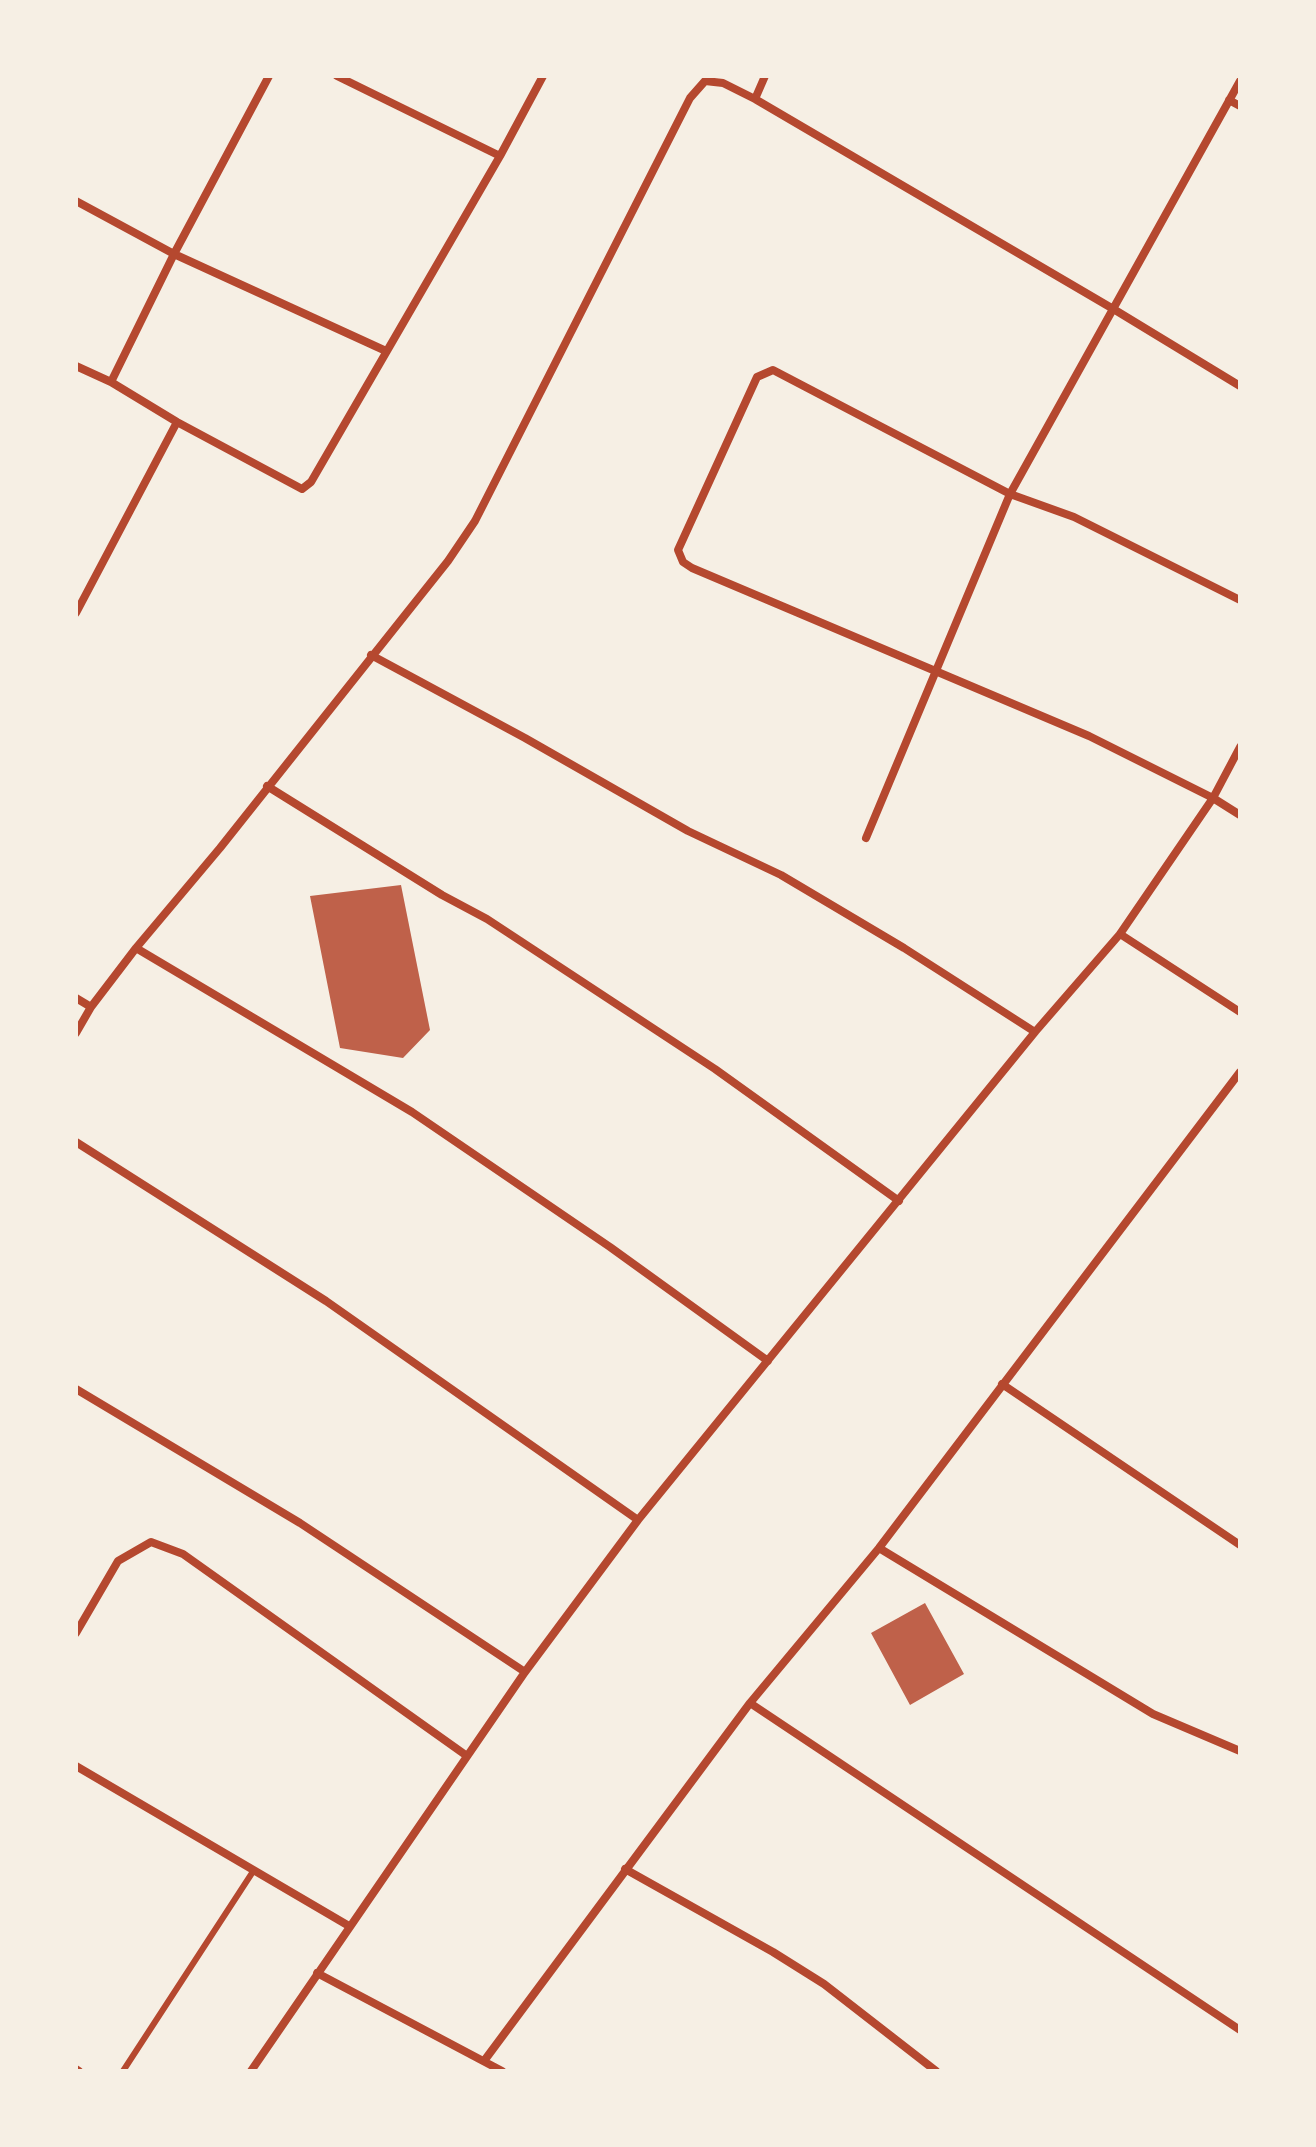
<!DOCTYPE html>
<style>
body{margin:0}
#map{position:relative;width:1316px;height:2147px;overflow:hidden;background:#f6efe4;font-family:Overpass,sans-serif}
canvas{display:block}
.frame{position:absolute;inset:0;border:78px solid #f6efe4;pointer-events:none}
</style>
<div id="map">
<canvas width="1316" height="2147"></canvas>
<div class="frame"></div>
</div>
<script>
const c = document.querySelector('canvas').getContext('2d');
c.lineJoin = 'round';
function paint(path, color) { c.fillStyle = color; c.fill(path, 'evenodd'); }
const shape = rows => new Path2D(rows.map(r => 'M' + r).join(''));
function trace(path, color, width, dash) { c.strokeStyle = color; c.lineWidth = width; c.lineCap = dash ? 'butt' : 'round'; c.setLineDash(dash || []); c.stroke(path); }
const building = shape([
 [401,885,430,1030,403,1058,340,1048,310,896],
 [925,1603,964,1674,910,1705,871,1633]
]);
const service = shape([
 [123,2071,254,1870]
]);
const minor = shape([
 [337,76,500,156],
 [755,99,765,76],
 [1229,100,1240,106],
 [76,201,174,254,386,351],
 [76,366,111,382,177,422,302,489,311,482,500,156,543,76],
 [111,382,174,254,269,76],
 [1240,600,1074,517,1010,494,773,370,757,377,678,550,683,562,692,568,1089,736,1213,798,1240,815],
 [76,613,177,422],
 [371,655,525,738,688,831,781,875,904,948,1035,1032],
 [267,786,442,895,487,919,715,1069,899,1201],
 [866,838,1010,494,1240,81],
 [1120,934,1240,1012],
 [136,948,412,1112,610,1247,768,1361],
 [76,998,91,1007],
 [76,1033,91,1007,136,948,220,848,413,605,448,561,475,521,690,98,705,81,723,83,755,99,1115,310,1240,386],
 [76,1142,326,1301,638,1520],
 [1002,1384,1240,1545],
 [76,1389,300,1523,525,1672],
 [879,1548,1153,1714,1240,1751],
 [76,1633,118,1561,151,1542,183,1554,467,1756],
 [750,1703,1240,2030],
 [76,1766,349,1926],
 [625,1869,773,1952,824,1984,936,2071],
 [317,1973,502,2071],
 [484,2061,750,1703,879,1548,1240,1072],
 [76,2069,79,2071],
 [251,2071,525,1672,638,1520,1035,1032,1120,934,1213,798,1240,747]
]);
paint(building, '#bf614a');
trace(service, '#b5482f', 6);
trace(minor, '#b5482f', 8);
</script>
